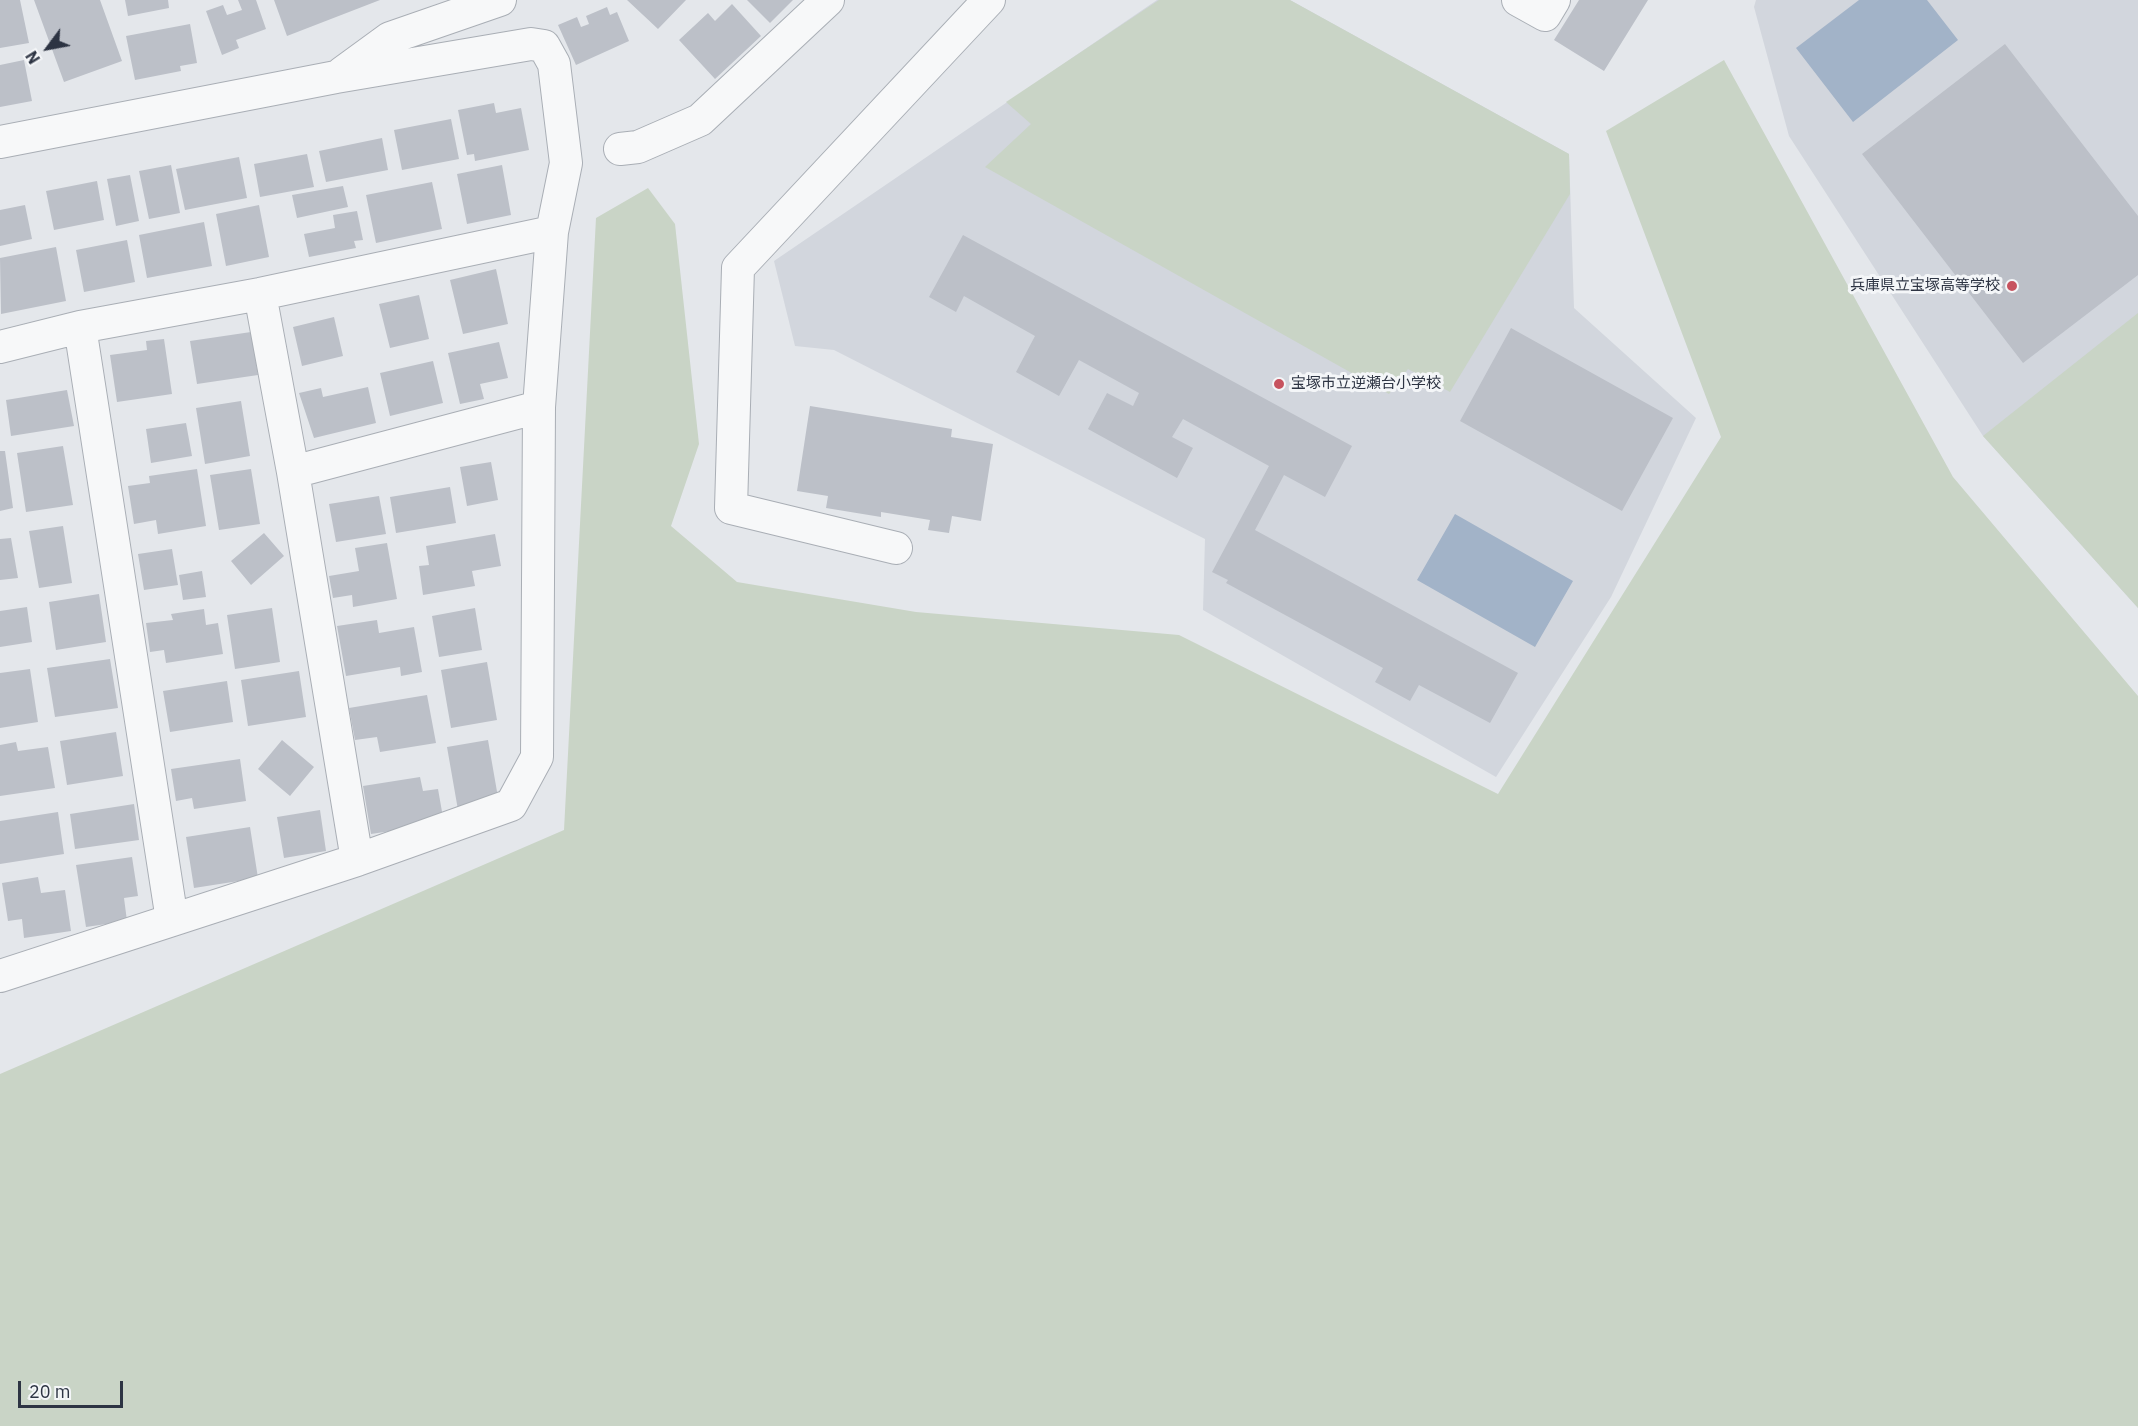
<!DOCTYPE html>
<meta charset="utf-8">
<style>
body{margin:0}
#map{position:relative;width:2138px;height:1426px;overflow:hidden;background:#e4e7eb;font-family:"IBM Plex Sans",sans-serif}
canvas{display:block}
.north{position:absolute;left:18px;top:18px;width:60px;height:60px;-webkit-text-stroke:4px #f4f6f8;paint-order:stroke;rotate:238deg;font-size:16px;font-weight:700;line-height:24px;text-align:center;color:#2d3443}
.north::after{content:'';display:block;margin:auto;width:21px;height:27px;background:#2d3443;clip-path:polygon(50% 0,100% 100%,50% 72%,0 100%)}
.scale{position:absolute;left:18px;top:1381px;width:105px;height:27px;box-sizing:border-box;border:3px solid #2d3443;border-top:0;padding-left:8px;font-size:18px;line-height:21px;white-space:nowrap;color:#2d3443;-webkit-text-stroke:4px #f4f6f8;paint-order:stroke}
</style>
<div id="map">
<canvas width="2138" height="1426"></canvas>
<div class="north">N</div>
<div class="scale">20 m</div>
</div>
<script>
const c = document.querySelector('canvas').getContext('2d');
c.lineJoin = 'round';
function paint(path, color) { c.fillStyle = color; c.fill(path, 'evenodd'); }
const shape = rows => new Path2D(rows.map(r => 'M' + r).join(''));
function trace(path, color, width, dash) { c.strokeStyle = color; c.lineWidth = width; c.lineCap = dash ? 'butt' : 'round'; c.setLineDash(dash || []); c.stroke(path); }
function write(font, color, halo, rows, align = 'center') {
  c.font = font + ' "IBM Plex Sans","Noto Sans JP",sans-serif'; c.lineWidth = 6; c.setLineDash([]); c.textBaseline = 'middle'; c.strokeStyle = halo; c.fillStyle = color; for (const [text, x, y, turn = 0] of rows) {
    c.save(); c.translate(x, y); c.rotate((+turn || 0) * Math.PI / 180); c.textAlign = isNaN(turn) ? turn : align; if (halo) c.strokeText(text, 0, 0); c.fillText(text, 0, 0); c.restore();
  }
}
const built = shape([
 [1157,0,1290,0,1569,154,1574,308,1696,418,1611,597,1496,777,1203,610,1205,539,834,350,795,346,774,261],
 [1756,0,2138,0,2138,608,1983,436,1789,136,1754,7]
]);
const green = shape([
 [1159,0,1290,0,1569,154,1570,194,1450,392,1408,369,1389,394,985,167,1031,124,1006,102],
 [1724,60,1953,477,2138,696,2138,1426,0,1426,0,1074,564,830,596,218,648,188,675,224,699,444,671,526,737,582,916,612,1179,635,1498,794,1721,437,1606,131],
 [2138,313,2138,608,1983,436]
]);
const water = shape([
 [1859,0,1927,0,1958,40,1853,122,1796,48],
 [1455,514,1573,581,1535,647,1417,580]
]);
const building = shape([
 [0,0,20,0,29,43,0,48],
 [34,0,100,0,122,61,64,82],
 [125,0,168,0,169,8,128,16],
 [238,0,256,0,266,29,236,40,239,48,222,55,206,11,223,5,227,15,242,10],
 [274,0,380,0,287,36],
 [627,0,686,0,658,29],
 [747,0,793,0,770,23],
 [1579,0,1648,0,1604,71,1554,40],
 [732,4,761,36,715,79,679,40,708,13,715,21],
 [607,7,610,15,617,12,629,41,576,65,558,25,577,17,581,27,589,24,586,16],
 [190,24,197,63,180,66,181,71,135,80,126,36],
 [2005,44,2138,216,2138,275,2023,363,1862,154],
 [24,60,32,101,0,107,0,65],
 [494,103,496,113,521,108,529,150,475,161,474,154,467,155,458,110],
 [451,119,459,159,402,170,394,130],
 [382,138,388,170,326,182,319,151],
 [307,154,314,187,260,197,254,164],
 [239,157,247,198,185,210,176,169],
 [171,165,180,213,149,219,139,171],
 [502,165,511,215,467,224,457,174],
 [130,175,139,221,116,226,107,179],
 [97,181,104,220,54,230,46,191],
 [432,182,442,229,376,243,366,195],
 [343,186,348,207,297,218,292,195],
 [25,205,32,239,0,246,0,210],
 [259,205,269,257,226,266,216,214],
 [357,211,363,240,354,241,356,248,309,257,304,234,335,228,333,215],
 [204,222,212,266,147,278,139,235],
 [963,235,1352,446,1325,497,1284,475,1255,530,1518,673,1490,723,1419,685,1410,701,1375,682,1383,668,1226,583,1228,580,1212,572,1269,466,1183,419,1172,437,1193,448,1177,478,1088,429,1107,393,1133,406,1139,393,1079,360,1059,396,1016,372,1035,336,964,296,956,312,929,297],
 [127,240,135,282,84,292,76,250],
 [56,247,66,301,1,314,0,258],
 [496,269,508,324,463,334,450,280],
 [419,295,429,339,390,348,379,304],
 [334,317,343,356,302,366,293,327],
 [1511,328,1673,418,1622,511,1460,421],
 [251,332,258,375,197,384,190,341],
 [164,339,172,394,117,402,110,355,147,350,146,341],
 [499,342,508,378,480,384,484,399,460,404,448,353],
 [433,361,443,403,390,416,380,373],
 [368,387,376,423,314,438,299,393,321,388,323,397],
 [67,390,74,426,11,436,6,400],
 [241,401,250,456,205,464,196,408],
 [810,406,952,429,951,437,993,444,981,521,952,516,949,533,928,530,930,520,881,512,881,517,826,508,828,496,797,491],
 [186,423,192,456,151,463,146,429],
 [63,446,73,505,26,512,17,453],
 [0,451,5,451,13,508,0,511],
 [491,462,498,500,467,506,460,467],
 [197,469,206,526,158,534,156,520,134,524,128,486,150,483,149,476],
 [251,469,260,524,219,530,210,475],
 [450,487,456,523,396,533,390,497],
 [379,496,386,534,336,542,329,504],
 [63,526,72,583,39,588,29,531],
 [264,533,284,556,251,585,231,561],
 [495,534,501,566,472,571,475,586,423,595,419,566,429,565,426,546],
 [11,538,18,578,0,580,0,539],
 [387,543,397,599,353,607,352,595,333,598,329,576,359,571,355,548],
 [172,549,178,585,144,590,138,554],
 [202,571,206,597,183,600,179,575],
 [99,594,106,642,56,650,49,602],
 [27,607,32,642,0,647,0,611],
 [272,608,280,662,235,669,227,615],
 [475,608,482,650,439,657,432,616],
 [204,609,206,625,218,623,223,654,166,663,164,650,150,652,146,623,173,620,171,614],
 [377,620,379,633,414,627,422,672,401,676,400,667,346,676,337,626],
 [110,659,118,708,55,717,47,668],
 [487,662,497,720,451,728,441,670],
 [30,669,38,722,0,728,0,673],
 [299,671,306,717,248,726,241,680],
 [227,681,233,722,170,732,163,691],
 [427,695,436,743,380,752,377,737,355,740,349,708],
 [116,732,123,776,67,785,60,741],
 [282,740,314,767,290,796,258,769],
 [488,740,499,803,458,810,447,747],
 [16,742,18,751,48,747,55,788,0,796,0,745],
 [240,759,246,801,194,809,192,798,176,801,171,769],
 [420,777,423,791,438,789,444,823,371,834,363,786],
 [134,804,139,840,75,849,70,814],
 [320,810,326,851,284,858,277,817],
 [58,812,64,854,0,864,0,821],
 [250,827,258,878,194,888,186,837],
 [132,857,138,896,124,898,127,921,86,927,76,865],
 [38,877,41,893,65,890,71,931,24,938,22,919,8,921,2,883]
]);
const street = shape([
 [1518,0,1545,15,1554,0],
 [342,73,390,38,500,0],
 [0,142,336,77,531,44,544,46,554,64,566,163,552,232,539,407,537,757,511,805,357,860,0,976],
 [620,149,638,147,700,120,828,0],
 [260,294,293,472,357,860],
 [80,327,172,920],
 [0,347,80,327,260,294,552,232],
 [293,472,539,407],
 [896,548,731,508,738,268,989,0]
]);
const markers = [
 [2012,286,6,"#c7535f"],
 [1279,384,6,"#c7535f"]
];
const poiNames = [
 ["兵庫県立宝塚高等学校",2000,286],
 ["宝塚市立逆瀬台小学校",1291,384,"left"]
];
paint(built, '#d2d6dd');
paint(green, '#c9d4c6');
paint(water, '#a2b3c8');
paint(building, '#bcc0c8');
trace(street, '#a9aeb5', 34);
trace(street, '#f7f8f9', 32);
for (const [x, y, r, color] of markers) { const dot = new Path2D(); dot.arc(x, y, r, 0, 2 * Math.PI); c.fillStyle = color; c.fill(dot); trace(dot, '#f4f6f8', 2); }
write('15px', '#2d3443', '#f4f6f8', poiNames, 'right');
</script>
